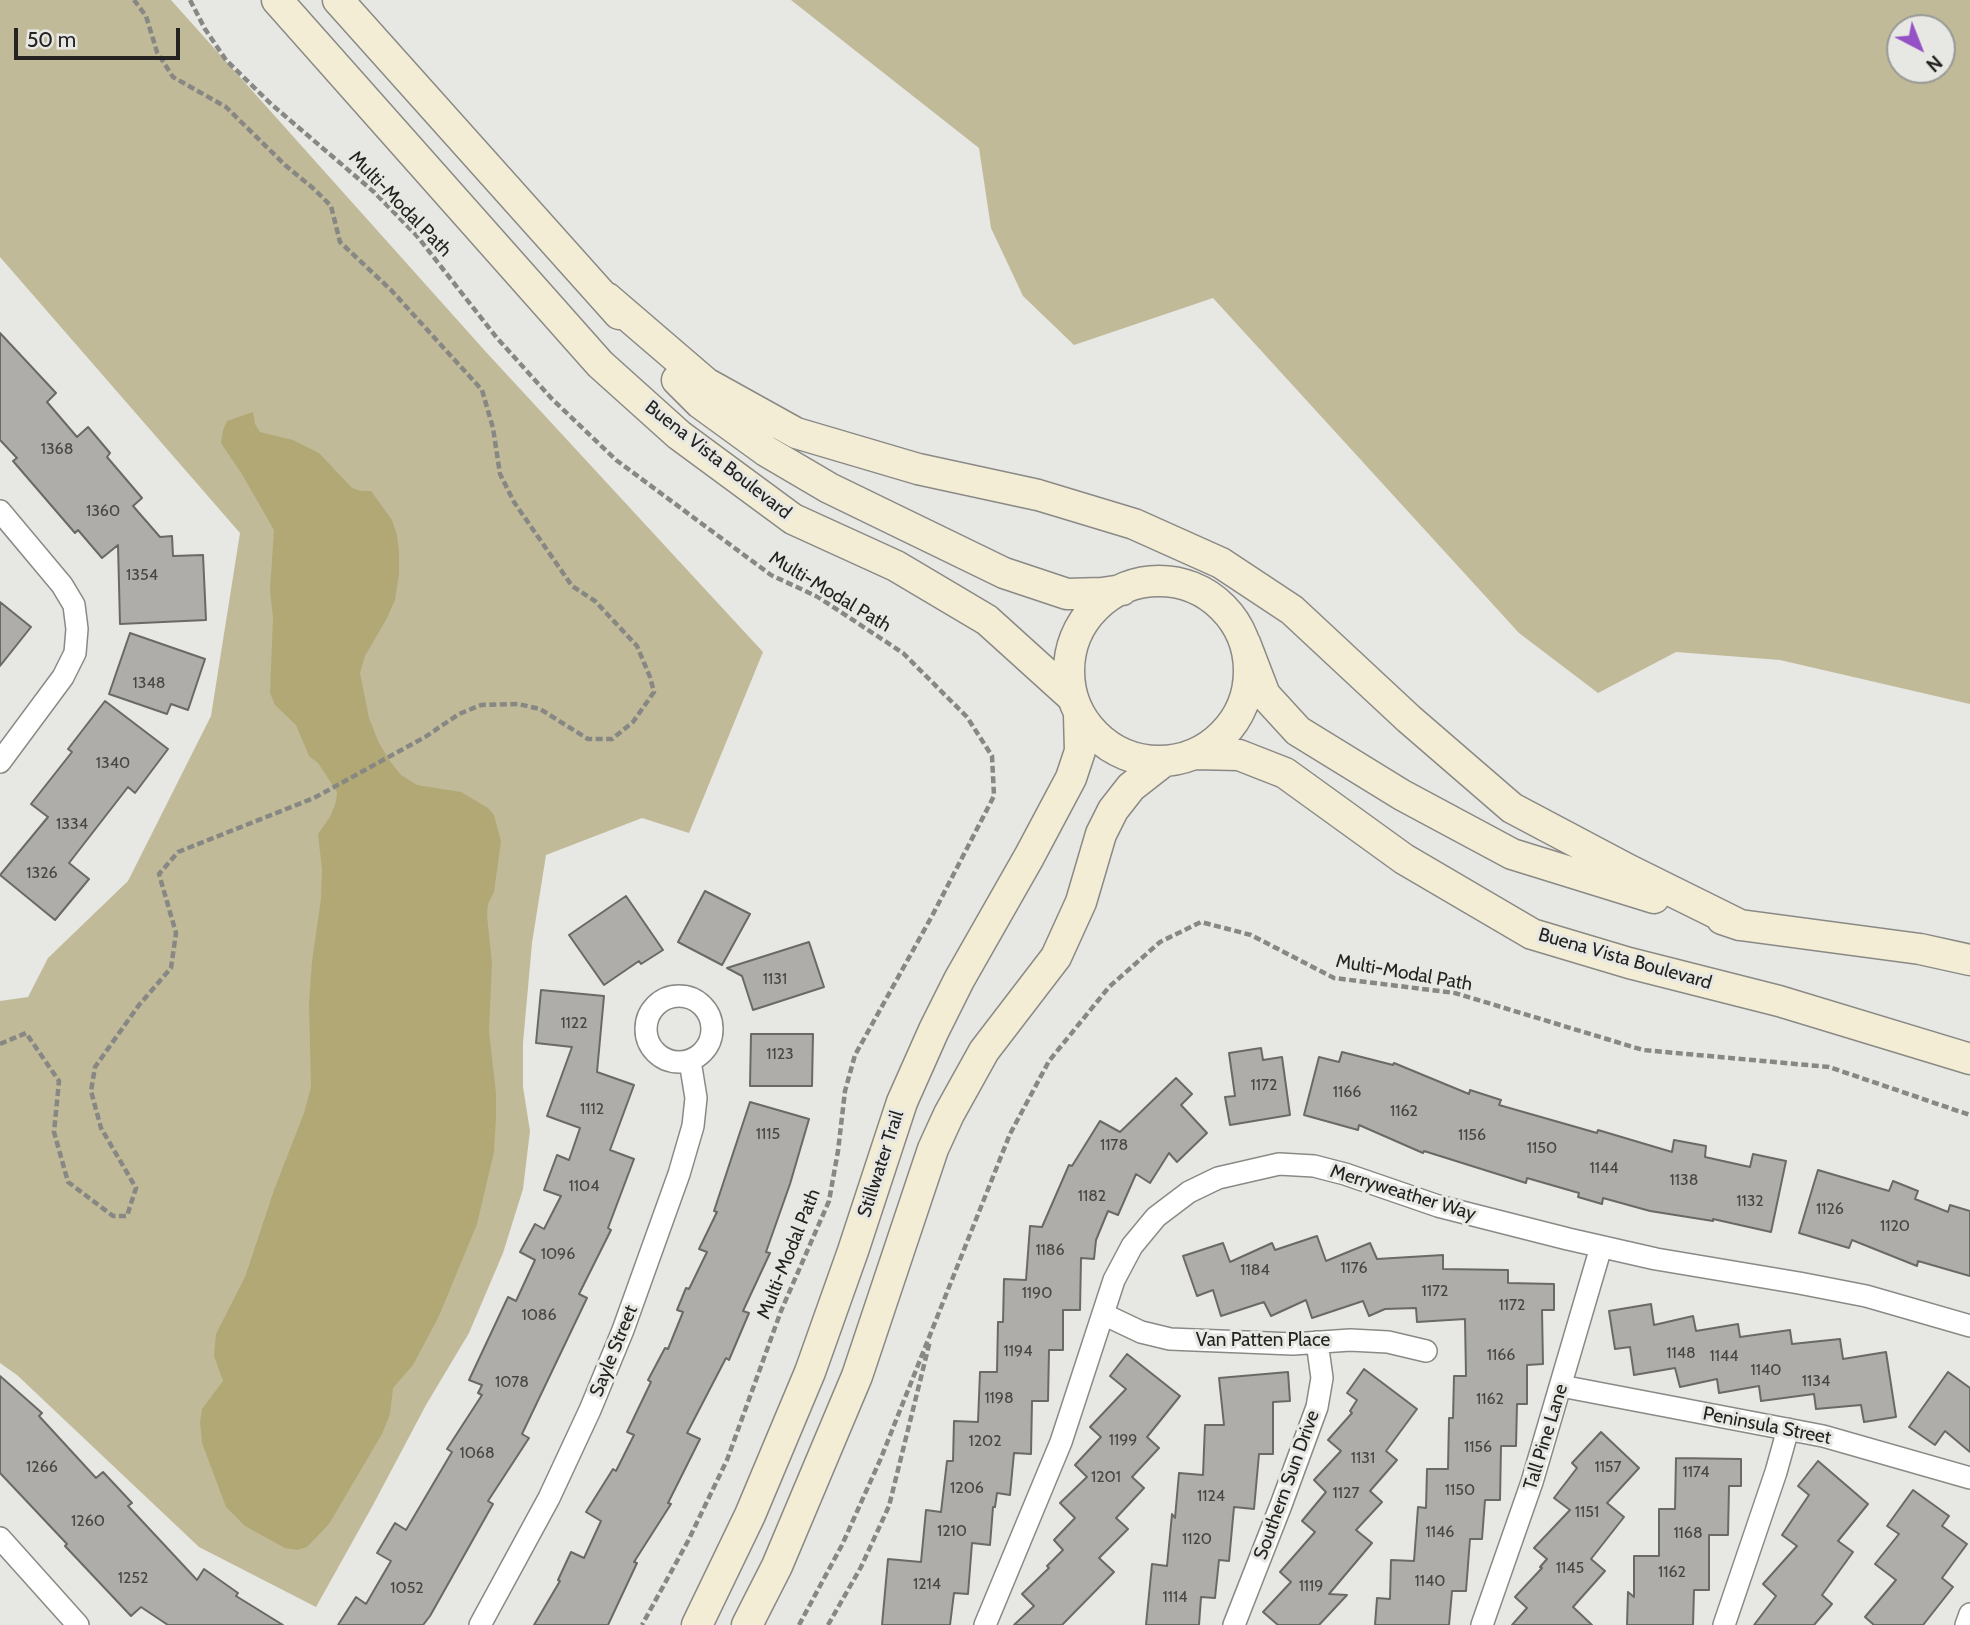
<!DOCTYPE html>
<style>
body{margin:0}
#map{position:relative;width:1970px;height:1625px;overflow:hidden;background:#e7e7e3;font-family:Cabin,sans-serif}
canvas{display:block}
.north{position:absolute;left:1886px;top:14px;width:70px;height:70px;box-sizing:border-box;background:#e7e7e3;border:2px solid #999996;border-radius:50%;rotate:138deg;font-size:19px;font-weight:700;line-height:28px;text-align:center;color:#242322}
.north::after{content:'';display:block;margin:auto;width:24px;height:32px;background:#9551c6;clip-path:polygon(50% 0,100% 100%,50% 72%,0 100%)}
.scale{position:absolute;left:14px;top:28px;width:166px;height:32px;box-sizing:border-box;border:4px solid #242322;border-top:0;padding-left:9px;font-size:21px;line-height:24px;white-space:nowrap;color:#242322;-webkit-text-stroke:5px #e7e7e3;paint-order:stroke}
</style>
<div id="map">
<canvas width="1970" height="1625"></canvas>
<div class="north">N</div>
<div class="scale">50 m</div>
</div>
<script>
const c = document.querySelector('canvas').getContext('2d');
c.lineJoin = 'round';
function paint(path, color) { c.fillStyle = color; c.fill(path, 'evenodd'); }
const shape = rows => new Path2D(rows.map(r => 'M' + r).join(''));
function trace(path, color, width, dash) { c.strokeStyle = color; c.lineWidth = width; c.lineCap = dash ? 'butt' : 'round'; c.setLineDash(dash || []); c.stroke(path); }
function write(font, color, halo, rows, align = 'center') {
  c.font = font + ' Cabin,sans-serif'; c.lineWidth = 6; c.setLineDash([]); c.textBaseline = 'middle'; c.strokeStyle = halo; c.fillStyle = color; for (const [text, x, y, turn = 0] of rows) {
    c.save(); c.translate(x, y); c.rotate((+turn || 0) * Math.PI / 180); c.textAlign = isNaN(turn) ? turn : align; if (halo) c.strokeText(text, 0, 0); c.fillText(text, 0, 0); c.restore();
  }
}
const green = shape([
 [0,0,171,0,486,352,763,652,689,833,642,818,546,855,532,943,523,1043,523,1087,530,1131,523,1189,503,1253,469,1333,426,1405,373,1505,316,1607,199,1547,17,1375,0,1363,0,1001,28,997,48,958,128,881,211,716,240,533,0,257],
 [791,0,1970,0,1970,704,1780,660,1676,652,1598,693,1519,633,1213,298,1074,345,1023,296,991,228,979,148],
 [1900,28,1942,28,1942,70,1900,70]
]);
const water = shape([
 [253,412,255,424,260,432,293,440,319,453,352,488,361,491,371,491,392,520,397,535,399,551,399,574,395,600,387,618,365,656,360,673,369,718,378,741,389,760,401,775,417,785,461,792,488,808,494,815,501,841,494,892,488,904,487,915,492,963,489,1031,496,1093,496,1118,494,1152,477,1224,439,1316,413,1365,393,1388,390,1414,382,1434,329,1524,307,1547,297,1550,285,1548,245,1526,226,1507,202,1443,200,1422,202,1409,223,1381,214,1356,216,1334,245,1277,274,1190,304,1113,311,1087,309,1004,312,961,321,899,322,869,318,834,330,817,336,802,337,792,318,763,309,756,296,725,275,705,270,693,273,618,270,590,274,530,243,476,221,443,223,430,227,421]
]);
const building = shape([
 [0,333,56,393,47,402,77,437,88,427,110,453,107,457,142,498,133,506,160,537,172,536,173,556,203,555,206,620,120,624,118,545,102,558,78,530,75,533,13,461,17,458,0,440,0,333],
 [0,602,31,627,0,666,0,602],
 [130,633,205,659,188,710,171,704,167,714,109,694,130,633],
 [105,701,168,749,135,793,128,787,69,863,89,879,55,920,0,875,48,817,31,804,72,752,68,749,105,701],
 [705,891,750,914,722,965,678,942,705,891],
 [626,896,663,950,641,964,639,961,604,985,569,935,626,896],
 [809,942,824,987,753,1010,742,976,727,968,809,942],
 [541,990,604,996,597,1072,634,1085,610,1150,634,1159,608,1228,611,1230,579,1294,587,1298,522,1434,529,1438,488,1501,493,1504,430,1616,423,1625,338,1625,356,1597,366,1604,391,1561,377,1553,395,1523,406,1530,452,1452,447,1449,482,1395,478,1393,482,1385,469,1380,508,1297,516,1301,535,1260,520,1252,535,1224,544,1229,561,1196,544,1190,557,1155,569,1160,580,1128,547,1116,572,1047,536,1043,541,990],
 [751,1034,813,1034,812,1086,750,1086,751,1034],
 [1261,1048,1263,1060,1282,1057,1290,1115,1230,1125,1225,1097,1235,1096,1229,1053,1261,1048],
 [1342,1052,1393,1065,1394,1063,1469,1094,1470,1090,1501,1100,1499,1105,1597,1133,1598,1130,1672,1152,1674,1140,1706,1146,1705,1157,1750,1167,1753,1154,1786,1161,1771,1232,1713,1219,1713,1221,1650,1211,1603,1198,1602,1204,1578,1197,1579,1193,1527,1178,1526,1183,1424,1151,1423,1153,1359,1125,1358,1130,1304,1115,1319,1057,1339,1062,1342,1052],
 [1176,1078,1192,1094,1181,1105,1207,1133,1177,1162,1169,1153,1150,1183,1136,1174,1118,1215,1108,1211,1096,1240,1094,1259,1081,1258,1080,1310,1063,1310,1063,1350,1049,1350,1048,1401,1032,1401,1031,1454,1014,1453,1010,1495,997,1493,995,1507,993,1507,990,1545,972,1543,968,1594,954,1593,950,1625,882,1625,888,1559,921,1562,926,1510,941,1512,947,1461,953,1461,954,1421,978,1422,980,1372,997,1372,998,1322,1003,1322,1004,1279,1026,1280,1030,1226,1042,1227,1069,1165,1072,1166,1100,1121,1120,1132,1176,1078],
 [750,1102,809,1119,790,1184,766,1252,770,1253,743,1311,749,1313,729,1360,726,1358,687,1433,700,1439,668,1503,671,1504,634,1562,637,1563,608,1625,534,1625,560,1581,558,1580,571,1552,584,1558,601,1521,586,1512,613,1469,616,1471,634,1435,627,1432,651,1382,648,1380,665,1348,668,1349,683,1312,677,1310,686,1288,689,1289,707,1252,699,1249,717,1212,714,1211,750,1102],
 [1818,1170,1889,1191,1893,1181,1918,1191,1915,1199,1948,1212,1950,1205,1970,1211,1970,1276,1918,1261,1917,1266,1852,1240,1849,1248,1799,1233,1818,1170],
 [1317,1236,1326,1261,1370,1243,1377,1259,1443,1255,1443,1269,1508,1270,1508,1283,1554,1284,1554,1310,1542,1310,1543,1364,1527,1365,1527,1404,1517,1404,1516,1446,1501,1446,1500,1500,1485,1500,1482,1539,1470,1539,1466,1591,1452,1591,1449,1625,1375,1625,1377,1598,1390,1599,1391,1560,1414,1561,1418,1507,1426,1508,1427,1469,1448,1469,1449,1418,1453,1418,1454,1376,1466,1376,1465,1319,1417,1322,1416,1308,1385,1309,1369,1316,1363,1301,1312,1318,1306,1300,1271,1316,1264,1302,1221,1316,1213,1290,1197,1296,1183,1256,1223,1243,1230,1262,1272,1243,1275,1250,1317,1236],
 [1651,1304,1654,1325,1693,1316,1696,1331,1738,1324,1740,1337,1790,1330,1792,1344,1840,1339,1843,1359,1886,1352,1896,1417,1864,1422,1861,1405,1816,1409,1814,1394,1761,1401,1759,1386,1719,1393,1717,1379,1680,1387,1675,1368,1634,1375,1630,1347,1615,1349,1609,1311,1651,1304],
 [1127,1354,1180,1396,1147,1437,1159,1448,1132,1477,1144,1488,1116,1518,1128,1529,1099,1558,1114,1572,1062,1625,1014,1625,1034,1606,1022,1594,1049,1568,1047,1566,1063,1550,1054,1540,1075,1518,1060,1503,1087,1477,1075,1465,1101,1437,1090,1427,1126,1389,1110,1376,1127,1354],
 [1364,1369,1417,1409,1386,1451,1397,1460,1370,1491,1382,1502,1356,1530,1372,1543,1329,1594,1347,1595,1319,1625,1278,1625,1263,1612,1291,1582,1280,1572,1315,1532,1302,1521,1326,1492,1314,1480,1341,1451,1328,1440,1352,1413,1350,1411,1357,1400,1347,1393,1364,1369],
 [1288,1372,1290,1401,1273,1402,1273,1454,1259,1454,1254,1509,1234,1507,1229,1561,1219,1560,1215,1598,1201,1597,1199,1625,1146,1625,1152,1564,1167,1566,1172,1514,1175,1518,1179,1473,1203,1475,1205,1425,1224,1425,1219,1378,1288,1372],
 [1948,1372,1970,1388,1970,1452,1945,1431,1935,1445,1909,1427,1948,1372],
 [0,1376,42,1413,39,1416,96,1478,103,1472,132,1503,128,1506,197,1580,204,1569,238,1593,236,1596,283,1625,168,1625,141,1607,131,1616,65,1546,67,1544,0,1473,0,1376],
 [1601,1432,1639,1468,1607,1503,1624,1517,1591,1559,1605,1571,1573,1607,1592,1625,1512,1625,1527,1608,1515,1597,1542,1568,1540,1567,1547,1559,1534,1548,1570,1510,1554,1498,1577,1468,1572,1463,1601,1432],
 [1676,1458,1741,1459,1741,1486,1729,1486,1728,1535,1709,1535,1709,1590,1694,1590,1693,1625,1627,1625,1628,1592,1634,1597,1634,1556,1659,1556,1659,1509,1675,1509,1676,1458],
 [1818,1461,1868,1504,1838,1541,1853,1552,1822,1595,1832,1604,1814,1625,1754,1625,1776,1596,1763,1584,1797,1546,1782,1535,1809,1495,1798,1486,1818,1461],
 [1913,1490,1949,1516,1942,1526,1967,1544,1942,1578,1953,1587,1923,1625,1874,1625,1865,1617,1896,1580,1875,1564,1899,1534,1887,1526,1913,1490]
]);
const path = shape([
 [190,0,205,29,226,60,271,104,374,192,417,236,497,338,552,399,616,460,771,575,818,597,903,653,967,717,992,756,994,796,932,916,855,1055,845,1091,838,1151,829,1201,781,1311,727,1460,688,1541,642,1625],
 [0,1044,26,1033,59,1081,54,1132,68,1182,113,1216,127,1216,136,1188,101,1128,91,1091,95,1067,139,1005,171,968,176,933,159,874,178,852,314,798,425,737,459,714,481,705,518,704,540,709,588,739,612,739,633,722,654,692,650,677,637,646,595,601,572,586,514,502,500,474,493,428,482,390,391,290,340,242,331,206,314,189,285,165,226,107,173,77,157,52,146,16,134,0],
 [799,1625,842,1545,881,1458,1010,1134,1049,1061,1109,987,1160,942,1201,922,1251,935,1334,978,1455,993,1643,1050,1829,1067,1970,1115],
 [828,1625,861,1567,889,1506,930,1341]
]);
const street = shape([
 [0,511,62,585,74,605,77,629,75,653,63,677,0,762],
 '646 1029a33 33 0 1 1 66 0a33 33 0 1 1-66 0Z',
 [1103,1314,1141,1332,1170,1339,1293,1344,1350,1340,1388,1342,1426,1351],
 [1561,1386,1823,1436,1970,1478],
 [0,1538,78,1625],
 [480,1625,549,1498,590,1410,623,1330,679,1174,693,1126,696,1098,690,1061],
 [985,1625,1061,1442,1114,1280,1132,1246,1156,1217,1189,1192,1218,1178,1279,1164,1314,1166,1345,1174,1438,1206,1568,1239,1656,1259,1799,1283,1866,1296,1970,1326],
 [1234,1625,1281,1505,1317,1407,1322,1378,1317,1342],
 [1482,1625,1532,1482,1601,1247],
 [1724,1625,1776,1472,1788,1429],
 [1966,1625,1970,1614]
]);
const secondary = shape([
 [277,0,600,364,679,435,793,519,896,566,987,620,1071,696],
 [338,0,619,314],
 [607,298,706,383,796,433,918,469,1038,495,1134,524,1221,563,1292,610,1409,719,1512,808,1629,870,1740,925],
 [677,380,700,403,766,451,829,488,1004,573,1067,594,1102,593,1122,590],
 '1069 671a90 90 0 1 1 180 0a90 90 0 1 1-180 0Z',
 [1245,643,1265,695,1298,731,1402,795,1512,854,1654,898],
 [1195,754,1239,755,1285,773,1404,859,1532,934,1629,963,1779,1001,1970,1059],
 [1722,919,1740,925,1920,949,1970,960],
 [697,1625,750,1515,810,1372,853,1251,902,1102,934,1030,959,980,1029,857,1071,778,1080,751,1079,714],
 [747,1625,777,1566,857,1376,933,1149,949,1114,984,1051,1056,957,1081,902,1101,834,1113,810,1131,787,1163,762]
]);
const numberNames = [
 ["1368",57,449],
 ["1360",103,511],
 ["1354",142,575],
 ["1348",149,683],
 ["1340",113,763],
 ["1334",72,824],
 ["1326",42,873],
 ["1131",775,979],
 ["1122",574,1023],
 ["1123",780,1054],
 ["1172",1264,1085],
 ["1166",1347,1092],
 ["1112",592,1109],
 ["1162",1404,1111],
 ["1115",768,1134],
 ["1156",1472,1135],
 ["1178",1114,1145],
 ["1150",1542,1148],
 ["1144",1604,1168],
 ["1138",1684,1180],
 ["1104",584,1186],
 ["1182",1092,1196],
 ["1132",1750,1201],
 ["1126",1830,1209],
 ["1120",1895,1226],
 ["1186",1050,1250],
 ["1096",558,1254],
 ["1176",1354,1268],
 ["1184",1255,1270],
 ["1172",1435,1291],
 ["1190",1037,1293],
 ["1172",1512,1305],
 ["1086",539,1315],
 ["1194",1018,1351],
 ["1148",1681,1353],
 ["1166",1501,1355],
 ["1144",1724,1356],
 ["1140",1766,1370],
 ["1134",1816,1381],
 ["1078",512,1382],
 ["1198",999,1398],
 ["1162",1490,1399],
 ["1199",1123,1440],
 ["1202",985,1441],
 ["1156",1478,1447],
 ["1068",477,1453],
 ["1131",1363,1458],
 ["1266",42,1467],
 ["1157",1608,1467],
 ["1174",1696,1472],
 ["1201",1106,1477],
 ["1206",967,1488],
 ["1150",1460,1490],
 ["1127",1346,1493],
 ["1124",1211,1496],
 ["1151",1587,1512],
 ["1260",88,1521],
 ["1210",952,1531],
 ["1146",1440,1532],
 ["1168",1688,1533],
 ["1120",1197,1539],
 ["1145",1570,1568],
 ["1162",1672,1572],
 ["1252",133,1578],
 ["1140",1430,1581],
 ["1214",927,1584],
 ["1119",1311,1586],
 ["1052",407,1588],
 ["1114",1175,1597]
];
const streetNames = [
 ["Multi-Modal Path",400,204,46],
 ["Buena Vista Boulevard",718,460,38],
 ["Multi-Modal Path",830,592,31],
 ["Buena Vista Boulevard",1625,959,16],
 ["Multi-Modal Path",1404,973,10],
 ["Stillwater Trail",881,1164,-72],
 ["Merryweather Way",1403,1193,17],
 ["Multi-Modal Path",789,1254,-68],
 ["Van Patten Place",1263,1340],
 ["Sayle Street",614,1351,-68],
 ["Peninsula Street",1767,1426,11],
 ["Tall Pine Lane",1546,1437,-73],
 ["Southern Sun Drive",1287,1485,-70]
];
paint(green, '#c0ba99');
paint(water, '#b2a875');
paint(building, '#aeadaa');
trace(building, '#6a6966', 2);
trace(street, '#8a8986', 24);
trace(secondary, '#8a8986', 33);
trace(path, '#878784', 4.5, [7, 3.5]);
trace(street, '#fff', 21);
trace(secondary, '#f2edd4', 30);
write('16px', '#464644', null, numberNames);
write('19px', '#242322', '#e7e7e3', streetNames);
</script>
